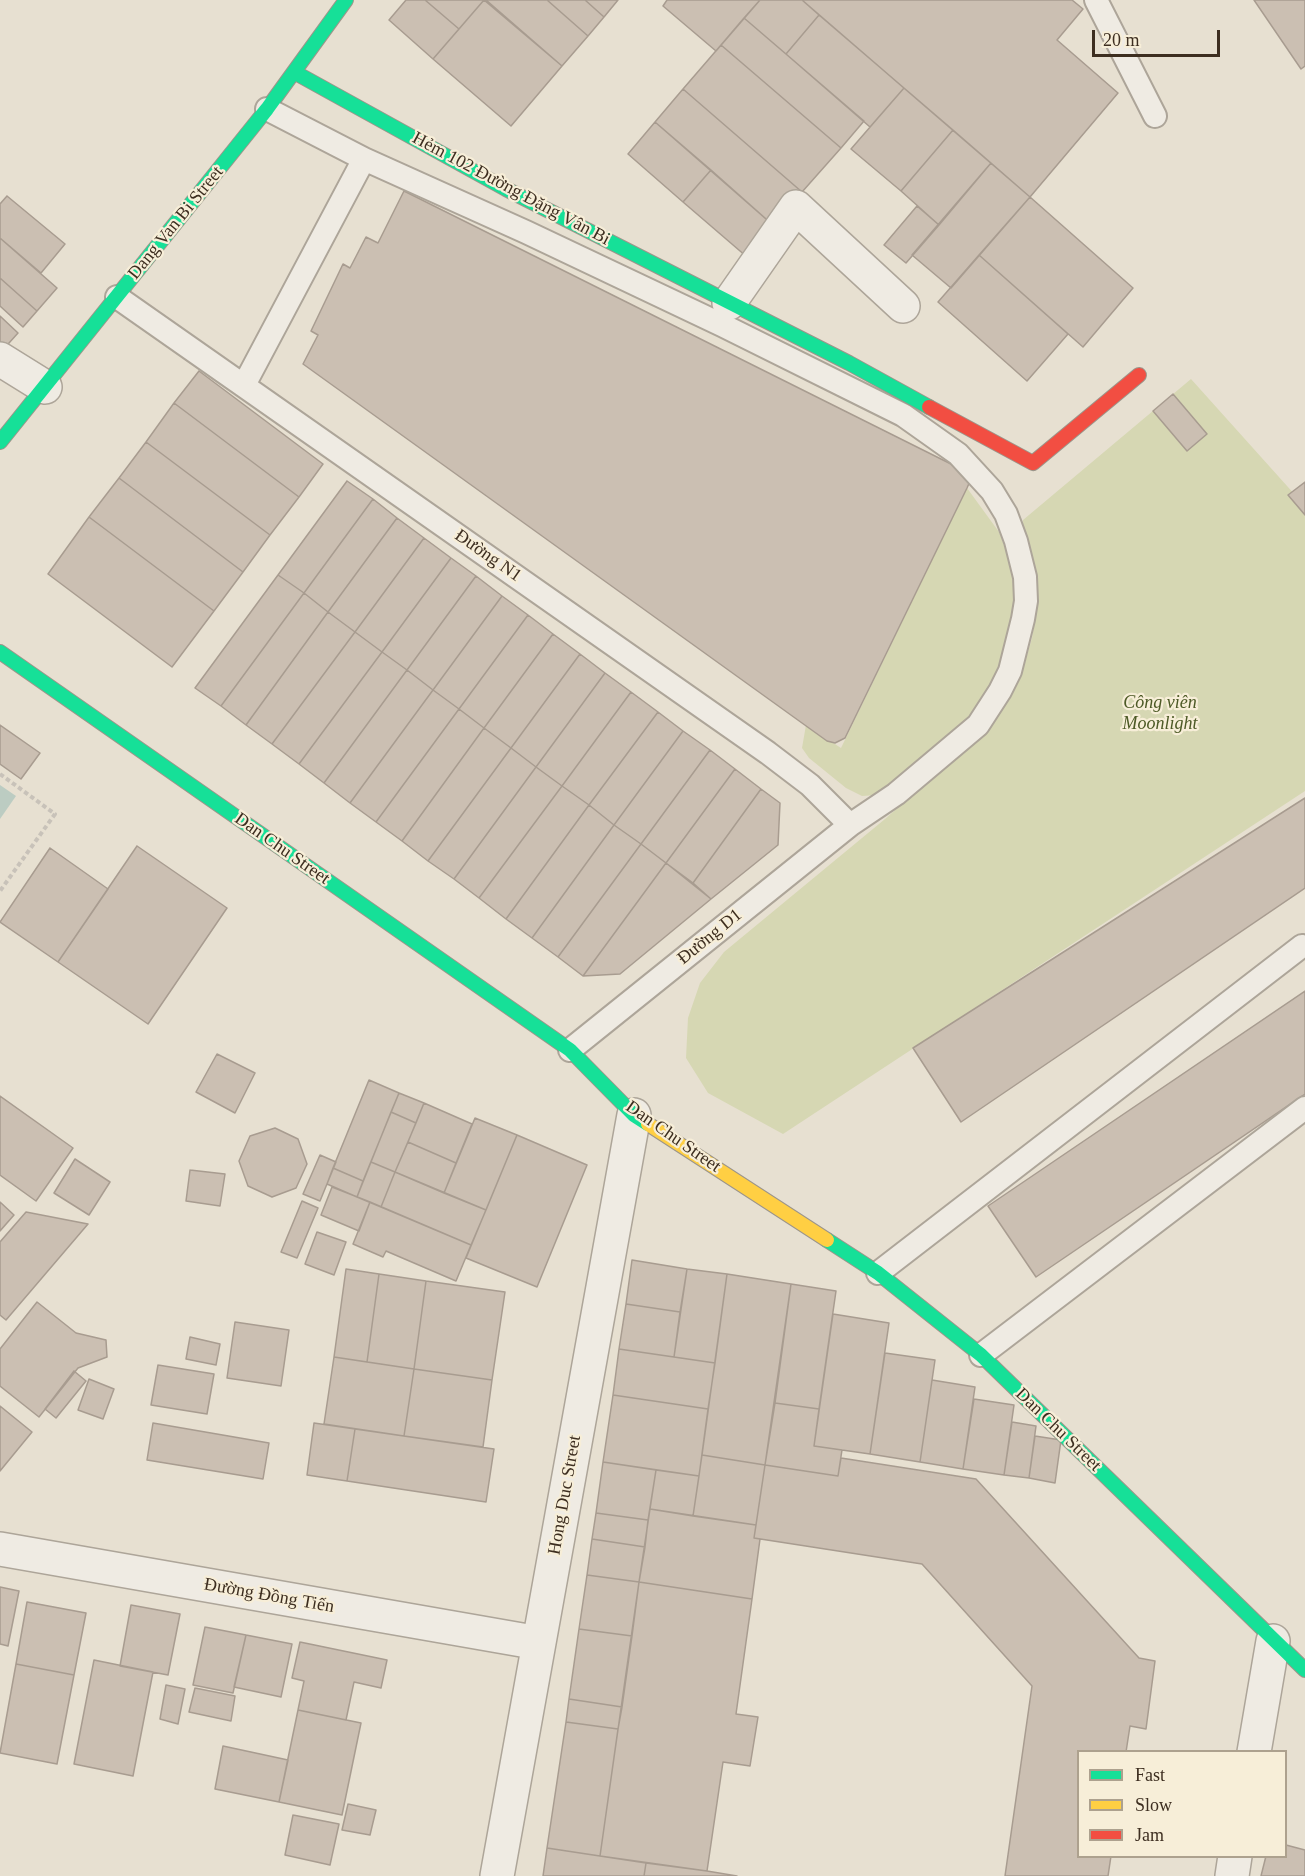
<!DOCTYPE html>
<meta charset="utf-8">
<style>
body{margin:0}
#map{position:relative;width:1305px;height:1876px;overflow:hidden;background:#e7e0d1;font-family:Georgia,serif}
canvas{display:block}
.legend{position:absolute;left:1077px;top:1750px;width:210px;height:108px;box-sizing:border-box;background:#f7eed8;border:2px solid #ada18e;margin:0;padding:8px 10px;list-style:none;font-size:18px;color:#3d2e20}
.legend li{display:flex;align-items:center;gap:12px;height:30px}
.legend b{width:30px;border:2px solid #ada18e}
.scale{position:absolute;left:1092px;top:30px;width:128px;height:27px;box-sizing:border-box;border:3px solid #3d2e20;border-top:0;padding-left:8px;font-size:18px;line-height:21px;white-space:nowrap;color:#3d2e20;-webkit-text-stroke:4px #f7eed8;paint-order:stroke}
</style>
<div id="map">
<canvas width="1305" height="1876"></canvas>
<ul class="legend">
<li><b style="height:8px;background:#16e098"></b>Fast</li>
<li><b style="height:8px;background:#ffcf43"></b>Slow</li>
<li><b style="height:8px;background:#f24e42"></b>Jam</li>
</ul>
<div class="scale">20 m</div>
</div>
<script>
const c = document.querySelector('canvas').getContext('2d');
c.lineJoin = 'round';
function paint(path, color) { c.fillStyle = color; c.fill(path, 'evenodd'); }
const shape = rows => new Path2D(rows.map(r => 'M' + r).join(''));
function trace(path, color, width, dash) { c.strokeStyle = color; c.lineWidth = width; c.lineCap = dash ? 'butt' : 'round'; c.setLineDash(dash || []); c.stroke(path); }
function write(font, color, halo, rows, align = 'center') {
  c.font = font + ' Georgia,serif'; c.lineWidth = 4.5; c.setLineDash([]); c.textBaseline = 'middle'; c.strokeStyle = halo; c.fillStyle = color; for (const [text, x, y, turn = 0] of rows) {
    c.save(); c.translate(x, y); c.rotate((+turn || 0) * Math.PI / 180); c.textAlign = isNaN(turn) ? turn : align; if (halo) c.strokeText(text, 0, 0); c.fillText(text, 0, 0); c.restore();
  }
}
const green = shape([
 [1191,379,1305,506,1305,791,783,1134,708,1093,686,1058,688,1018,700,983,724,952,885,819,964,749,1001,711,1023,669,1032,638,1037,606,1032,565,1021,530,1023,520],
 [967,488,999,532,1009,558,1015,595,1013,628,1001,668,977,711,956,733,877,795,862,796,846,788,809,758,802,748,806,725,841,748]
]);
const water = shape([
 [0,785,16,796,0,819]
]);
const building = shape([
 [406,0,425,0,459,29,433,59,389,20,406,0],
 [425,0,484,0,459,29,425,0],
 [484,0,562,66,511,126,433,59,484,0],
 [486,0,547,0,588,36,562,66,486,0],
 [547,0,585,0,604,17,588,36,547,0],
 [585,0,618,0,604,17,585,0],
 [667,0,760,0,716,51,663,6,667,0],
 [760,0,802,0,819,15,786,54,744,18,760,0],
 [802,0,1072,0,1083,9,1057,40,1118,93,1030,197,802,0],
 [1254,0,1305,0,1305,66,1301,69,1254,0],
 [819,15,904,88,870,127,786,54,819,15],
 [744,18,864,121,841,148,721,45,744,18],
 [721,45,841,148,802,192,683,89,721,45],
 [904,88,953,130,901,191,851,149,904,88],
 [683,89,802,192,774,226,655,122,683,89],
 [655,122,711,170,683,202,628,154,655,122],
 [953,130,991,163,939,225,901,191,953,130],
 [991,163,1030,197,951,288,912,255,991,163],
 [711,170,774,226,747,257,683,202,711,170],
 [404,191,965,471,971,479,967,488,845,738,835,743,827,741,303,364,318,335,311,331,343,264,350,268,366,237,378,243,404,191],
 [7,196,65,244,41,273,0,238,0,204,7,196],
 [1030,197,1133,288,1083,347,979,255,1030,197],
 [917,206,939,225,906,263,884,245,917,206],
 [0,238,57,288,37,311,0,278,0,238],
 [979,255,1068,334,1027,381,938,302,979,255],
 [0,278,37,311,23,327,0,306,0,278],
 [0,316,18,333,0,353,0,316],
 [199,371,323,464,299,497,174,403,199,371],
 [1173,394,1207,434,1187,451,1153,411,1173,394],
 [174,403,299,497,270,535,146,442,174,403],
 [146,442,270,535,243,572,119,478,146,442],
 [119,478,243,572,214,611,89,517,119,478],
 [347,481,373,499,304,593,278,575,347,481],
 [1305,482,1305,515,1288,495,1305,482],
 [373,499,397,518,328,612,304,593,373,499],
 [89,517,214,611,172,667,48,574,89,517],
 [397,518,424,538,355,632,328,612,397,518],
 [424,538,451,558,382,652,355,632,424,538],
 [451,558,476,576,407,670,382,652,451,558],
 [278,575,304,593,221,706,195,688,278,575],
 [476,576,502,596,433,690,407,670,476,576],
 [304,593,328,612,246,725,221,706,304,593],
 [502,596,528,615,459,709,433,690,502,596],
 [328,612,355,632,272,744,246,725,328,612],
 [528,615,553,634,484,728,459,709,528,615],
 [355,632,382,652,299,764,272,744,355,632],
 [553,634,580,654,511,748,484,728,553,634],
 [382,652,407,670,324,783,299,764,382,652],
 [580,654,605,673,536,767,511,748,580,654],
 [407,670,433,690,350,803,324,783,407,670],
 [605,673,631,692,562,786,536,767,605,673],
 [433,690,459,709,376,822,350,803,433,690],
 [631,692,658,712,589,805,562,786,631,692],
 [459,709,484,728,402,841,376,822,459,709],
 [658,712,683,731,614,825,589,805,658,712],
 [0,725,40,753,21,779,0,764,0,725],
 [484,728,511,748,428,861,402,841,484,728],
 [683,731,710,750,641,844,614,825,683,731],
 [511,748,536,767,454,879,428,861,511,748],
 [710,750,735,769,666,863,641,844,710,750],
 [536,767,562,786,479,898,454,879,536,767],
 [735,769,761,789,693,883,666,863,735,769],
 [562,786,589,805,506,919,479,898,562,786],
 [761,789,780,803,778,845,711,899,693,883,761,789],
 [1305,798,1305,888,961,1122,913,1048,1305,798],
 [589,805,614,825,532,938,506,919,589,805],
 [614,825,641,844,558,957,532,938,614,825],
 [641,844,666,863,583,976,558,957,641,844],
 [137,846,227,908,148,1024,58,962,137,846],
 [50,848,108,889,58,962,0,922,50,848],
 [666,863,711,899,620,974,583,976,666,863],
 [1305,991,1305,1094,1036,1277,988,1206,1305,991],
 [217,1054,255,1073,235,1113,196,1092,217,1054],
 [369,1080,399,1093,363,1181,333,1168,369,1080],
 [399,1093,424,1103,416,1123,391,1112,399,1093],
 [0,1096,73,1148,36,1201,0,1175,0,1096],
 [424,1103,472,1124,456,1163,408,1142,424,1103],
 [391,1112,416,1123,395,1172,371,1162,391,1112],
 [475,1118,517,1135,486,1210,444,1193,475,1118],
 [275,1128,298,1139,307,1164,296,1188,272,1197,248,1186,239,1161,250,1136,275,1128],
 [517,1135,587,1165,537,1287,466,1258,517,1135],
 [408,1142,456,1163,444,1193,395,1172,408,1142],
 [320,1155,336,1162,320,1201,303,1194,320,1155],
 [75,1159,110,1182,89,1215,54,1193,75,1159],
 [371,1162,395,1172,381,1207,357,1197,371,1162],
 [333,1168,363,1181,357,1197,327,1184,333,1168],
 [190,1170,225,1174,220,1206,186,1201,190,1170],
 [395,1172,486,1210,471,1245,381,1207,395,1172],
 [332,1187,370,1202,359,1231,321,1215,332,1187],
 [302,1201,318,1208,297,1258,281,1252,302,1201],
 [0,1202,14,1215,0,1231,0,1202],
 [370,1202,471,1245,456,1281,386,1251,383,1257,353,1244,370,1202],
 [26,1212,88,1224,6,1320,0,1315,0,1242,26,1212],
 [317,1232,346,1242,334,1275,305,1264,317,1232],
 [632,1260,687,1269,680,1312,626,1304,632,1260],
 [346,1269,379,1274,367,1362,334,1357,346,1269],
 [687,1269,727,1274,715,1363,674,1357,687,1269],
 [379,1274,426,1281,414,1369,367,1362,379,1274],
 [727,1274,791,1284,765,1465,702,1455,727,1274],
 [426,1281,505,1292,492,1380,414,1369,426,1281],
 [791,1284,836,1291,819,1409,775,1403,791,1284],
 [37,1302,76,1333,106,1340,107,1357,78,1368,39,1417,0,1386,0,1349,37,1302],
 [626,1304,680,1312,674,1357,619,1349,626,1304],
 [833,1314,889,1323,870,1454,814,1446,833,1314],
 [235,1322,289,1330,281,1386,227,1378,235,1322],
 [190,1337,220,1344,216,1365,186,1359,190,1337],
 [619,1349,715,1363,708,1409,613,1395,619,1349],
 [885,1353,935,1360,920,1462,870,1454,885,1353],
 [334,1357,414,1369,404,1436,324,1424,334,1357],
 [158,1365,214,1374,207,1414,151,1405,158,1365],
 [414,1369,492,1380,483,1447,404,1436,414,1369],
 [74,1371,86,1381,56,1418,45,1409,74,1371],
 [89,1379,114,1389,103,1419,78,1410,89,1379],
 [932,1380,975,1387,963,1469,920,1462,932,1380],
 [613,1395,708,1409,699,1476,603,1462,613,1395],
 [974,1399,1014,1405,1004,1475,963,1469,974,1399],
 [775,1403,819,1409,814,1446,842,1450,838,1476,765,1465,775,1403],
 [0,1406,32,1432,0,1471,0,1406],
 [1012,1422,1036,1426,1029,1478,1004,1475,1012,1422],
 [153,1423,269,1443,263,1479,147,1460,153,1423],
 [314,1423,355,1429,347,1481,307,1475,314,1423],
 [355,1429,494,1449,486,1502,347,1481,355,1429],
 [1035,1436,1061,1440,1055,1483,1029,1478,1035,1436],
 [702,1455,765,1465,756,1525,693,1516,702,1455],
 [841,1458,976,1479,1139,1658,1155,1661,1146,1729,1130,1726,1126,1752,1078,1752,1078,1856,1111,1856,1108,1876,1005,1876,1032,1686,922,1564,754,1538,765,1465,838,1476,841,1458],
 [603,1462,656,1470,648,1520,596,1513,603,1462],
 [656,1470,699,1476,693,1516,650,1509,656,1470],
 [650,1509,756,1525,754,1538,760,1539,752,1599,639,1582,650,1509],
 [596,1513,648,1520,645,1547,592,1539,596,1513],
 [592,1539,645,1547,639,1582,587,1575,592,1539],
 [587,1575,639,1582,632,1636,579,1629,587,1575],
 [639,1582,752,1599,736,1714,758,1717,750,1766,723,1762,707,1871,600,1856,639,1582],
 [0,1587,19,1591,8,1646,0,1644,0,1587],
 [27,1602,86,1613,74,1675,16,1664,27,1602],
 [131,1605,180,1614,168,1675,120,1666,131,1605],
 [205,1627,246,1635,233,1693,193,1685,205,1627],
 [579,1629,632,1636,622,1707,569,1699,579,1629],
 [246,1635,292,1644,281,1697,234,1687,246,1635],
 [300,1642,387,1660,381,1688,354,1682,346,1720,298,1710,304,1681,292,1678,300,1642],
 [94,1660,153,1672,133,1776,74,1764,94,1660],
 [16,1664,74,1675,57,1764,0,1753,16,1664],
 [166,1685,185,1689,178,1724,160,1719,166,1685],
 [195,1688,235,1696,231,1721,189,1712,195,1688],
 [569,1699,622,1707,618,1729,566,1722,569,1699],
 [298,1710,361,1723,342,1815,279,1802,298,1710],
 [566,1722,618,1729,600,1856,547,1848,566,1722],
 [223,1746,288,1760,279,1802,215,1789,223,1746],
 [348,1804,376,1810,370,1835,342,1830,348,1804],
 [293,1815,339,1824,330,1865,285,1855,293,1815],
 [1286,1845,1305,1850,1305,1876,1261,1876,1266,1856,1286,1856,1286,1845],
 [547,1848,646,1863,644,1876,543,1876,547,1848],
 [646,1863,707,1871,737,1876,644,1876,646,1863]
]);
const path = shape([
 [0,774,55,814,0,891]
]);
const lane = shape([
 [1096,0,1155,116],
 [267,109,364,159,526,232,722,325,903,415,958,454,992,491,1006,514,1016,541,1025,577,1026,601,1023,619,1010,671,1000,691,978,725,896,794,850,825,570,1050],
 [117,297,768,753,810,785,850,825],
 [244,385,364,159],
 [878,1273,1302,946],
 [981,1355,1305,1108]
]);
const street = shape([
 [729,303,796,207,903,306],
 [0,359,45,387],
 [0,1549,539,1643],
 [1254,1752,1273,1641],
 [497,1876,634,1115],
 [1232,1876,1235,1856]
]);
const fast = shape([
 [294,72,506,189,849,363,929,407],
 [0,442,267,109,346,0],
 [0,652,570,1050,634,1115,648,1124],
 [827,1240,878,1273,981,1355,1305,1670]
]);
const slow = shape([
 [648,1124,827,1240]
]);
const jam = shape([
 [929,407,1033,463,1139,375]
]);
const streetNames = [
 ["Hẻm 102 Đường Đặng Vân Bi",511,189,28],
 ["Dang Van Bi Street",176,223,-51],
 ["Đường N1",488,556,35],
 ["Dan Chu Street",282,849,35],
 ["Đường D1",710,937,-39],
 ["Dan Chu Street",673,1137,35],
 ["Dan Chu Street",1058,1430,44],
 ["Hong Duc Street",565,1495,-80],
 ["Đường Đồng Tiến",269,1596,10]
];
const parkNames = [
 ["Công viên",1160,703],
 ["Moonlight",1160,724]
];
paint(green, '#d6d7b3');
paint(water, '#bcccc2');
paint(building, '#cbbfb2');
trace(building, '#a89c90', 1.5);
trace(lane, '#ada599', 26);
trace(street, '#ada599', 36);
trace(fast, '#9c958a', 16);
trace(slow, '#9c958a', 16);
trace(jam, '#9c958a', 16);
trace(path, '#c8c2b9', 4, [4.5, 3]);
trace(lane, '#efebe3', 22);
trace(street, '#efebe3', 33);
trace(fast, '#16e098', 14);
trace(slow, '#ffcf43', 14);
trace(jam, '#f24e42', 14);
write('18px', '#3d2e20', '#f7eed8', streetNames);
write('italic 18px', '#4d5a26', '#f7eed8', parkNames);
</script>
